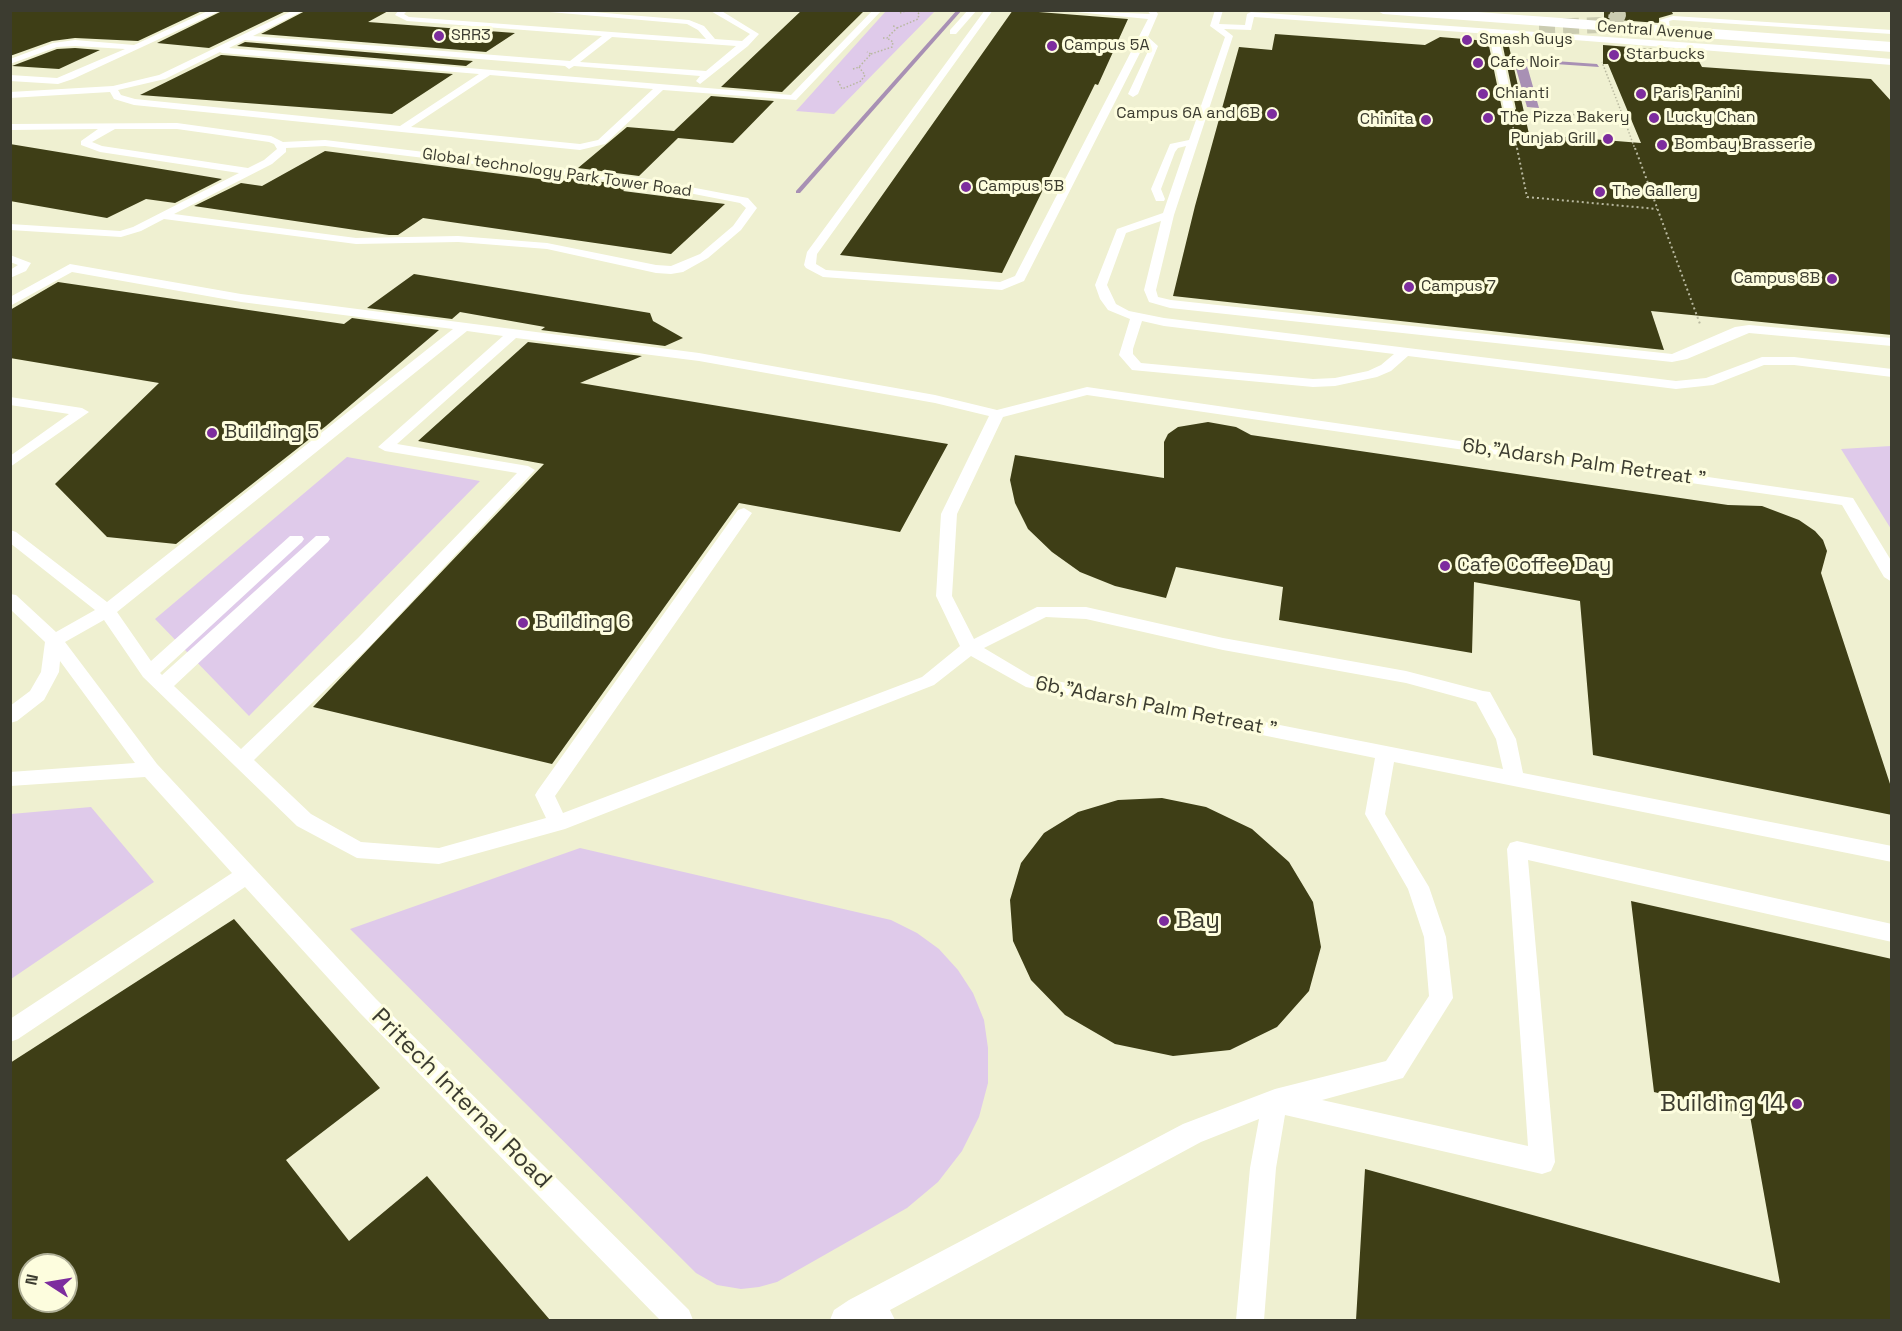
<!DOCTYPE html>
<style>
body{margin:0}
#map{position:relative;width:1902px;height:1331px;overflow:hidden;background:#eff0d1;font-family:"Space Grotesk",sans-serif}
canvas{display:block}
.frame{position:absolute;inset:0;border:12px solid #3c3c30;pointer-events:none}
.north{position:absolute;left:18px;top:1253px;width:60px;height:60px;box-sizing:border-box;background:#fdfdde;border:2px solid #b0b098;border-radius:50%;rotate:282deg;font-size:16px;font-weight:700;line-height:24px;text-align:center;color:#3c3c30}
.north::after{content:'';display:block;margin:auto;width:21px;height:27px;background:#7d2d9e;clip-path:polygon(50% 0,100% 100%,50% 72%,0 100%)}
</style>
<div id="map">
<canvas width="1902" height="1331"></canvas>
<div class="frame"></div>
<div class="north">N</div>
</div>
<script>
const c = document.querySelector('canvas').getContext('2d');
c.lineJoin = 'round';
function paint(path, color) { c.fillStyle = color; c.fill(path, 'evenodd'); }
const shape = rows => new Path2D(rows.map(r => 'M' + r).join(''));
function trace(path, color, width, dash) { c.strokeStyle = color; c.lineWidth = width; c.lineCap = dash ? 'butt' : 'round'; c.setLineDash(dash || []); c.stroke(path); }
function write(font, color, halo, rows, align = 'center') {
  c.font = font + ' "Space Grotesk",sans-serif'; c.lineWidth = 6; c.setLineDash([]); c.textBaseline = 'middle'; c.strokeStyle = halo; c.fillStyle = color; for (const [text, x, y, turn = 0] of rows) {
    c.save(); c.translate(x, y); c.rotate((+turn || 0) * Math.PI / 180); c.textAlign = isNaN(turn) ? turn : align; if (halo) c.strokeText(text, 0, 0); c.fillText(text, 0, 0); c.restore();
  }
}
const green = shape([
 [886,11,935,11,834,114,796,111],
 [1891,446,1892,446,1891,529,1841,449],
 [347,457,480,481,249,716,155,619],
 [91,807,154,882,11,979,11,814],
 [580,848,891,920,917,933,939,949,958,970,973,993,984,1020,988,1048,988,1083,979,1117,962,1151,938,1182,907,1208,777,1282,759,1287,741,1289,717,1285,696,1273,350,929]
]);
const water = shape([
 [1513,58,1597,64,1599,67,1526,62,1539,108,1527,107]
]);
const stream = shape([
 [957,10,962,10,800,193,796,193,796,191,957,10]
]);
const building = shape([
 [10,10,204,10,138,41,75,38,52,41,10,56],
 [224,10,288,10,209,48,157,43],
 [307,10,390,10,368,22,515,33,486,52,261,34],
 [802,10,865,10,782,92,721,87],
 [1013,10,1128,19,1098,85,1095,84,1002,273,840,255],
 [1604,10,1671,10,1673,14,1659,18,1659,23,1604,19],
 [1275,34,1425,45,1440,37,1488,41,1502,109,1510,114,1516,109,1502,42,1508,42,1529,134,1641,143,1608,64,1603,64,1603,45,1694,52,1702,67,1871,79,1892,102,1892,335,1651,311,1664,350,1173,296,1195,206,1239,47,1272,50],
 [245,42,473,61,466,66,237,46],
 [75,48,100,50,59,69,12,66,57,49],
 [221,55,222,55,453,74,392,114,140,95],
 [711,96,774,101,733,143,678,138,639,176,578,168,627,127,674,131],
 [10,144,222,179,175,203,146,199,107,218,10,201],
 [325,151,562,182,567,178,629,185,623,191,725,204,671,254,423,218,398,235,389,235,194,206,241,183,262,186],
 [414,274,650,313,653,321,683,338,665,346,541,330,545,327,460,312,452,319,367,308],
 [58,282,344,324,352,318,439,330,326,426,176,544,107,537,55,484,159,383,10,358,10,310],
 [528,342,642,356,580,383,948,444,900,532,739,503,552,764,313,707,544,464,418,441],
 [1208,422,1236,427,1251,435,1728,505,1762,506,1799,520,1815,531,1823,540,1827,551,1821,573,1892,790,1892,815,1593,755,1580,601,1474,582,1472,653,1279,620,1283,587,1176,567,1166,598,1115,586,1080,572,1052,552,1028,529,1015,503,1010,480,1015,455,1164,478,1164,442,1168,434,1178,427],
 [1162,798,1206,807,1252,829,1289,862,1313,902,1321,947,1309,991,1277,1027,1230,1050,1173,1056,1115,1044,1065,1015,1031,980,1013,941,1010,900,1021,863,1044,833,1078,812,1118,800],
 [1631,901,1892,959,1892,1320,1356,1320,1365,1169,1780,1283,1750,1116,1654,1092],
 [234,919,380,1088,286,1160,349,1241,427,1176,550,1320,10,1320,10,1063],
 [30,1265,66,1265,66,1301,30,1301]
]);
const tertiaryTunnel = shape([
 [1539,27,1602,25,1615,21,1618,15,1613,11]
]);
const pathFar1 = shape([
 [900,13,908,10],
 [897,28,918,19,919,14,916,10],
 [883,38,887,38,897,28,892,25],
 [871,54,892,47,893,42,887,38],
 [853,69,859,67,871,54,867,52],
 [838,81,842,89,861,81,865,75,859,67],
 [1531,111,1624,119,1602,62],
 [1624,119,1635,149],
 [1513,127,1517,149]
]);
const path = shape([
 [1517,148,1527,197,1657,209],
 [1635,148,1700,324]
]);
const service = shape([
 [210,10,222,10,73,79,58,84,10,81,10,75,57,78,125,49,75,46,57,47,10,64,10,59,53,43,75,40,134,45,210,10],
 [294,10,305,10,253,36,570,61,602,36,407,21,395,15,399,10,408,10,404,14,409,17,706,39,698,30,687,24,527,10,569,10,689,20,704,26,715,39,742,41,750,34,709,10,720,10,759,34,748,46,700,84,696,81,700,76,574,66,569,69,565,66,245,40,229,48,791,95,873,10,882,10,796,100,663,90,605,144,580,150,134,105,114,99,110,92,10,98,10,92,113,86,159,75,294,10],
 [612,37,736,46,706,71,580,62,612,37],
 [220,52,222,53,479,74,400,126,135,99,121,95,118,90,165,79,220,52],
 [490,75,653,89,598,140,580,144,411,127,490,75],
 [968,10,977,10,956,34,950,34,950,30,968,10],
 [985,10,993,10,817,254,816,264,826,270,1000,282,1015,276,1148,19,1055,10,1150,14,1147,10,1155,10,1158,14,1148,37,1158,46,1138,94,1133,97,1128,94,1150,47,1145,43,1024,281,1002,290,823,277,806,268,804,265,807,252,985,10],
 [1215,10,1223,10,1219,24,1245,25,1247,14,1251,12,1792,50,1892,59,1892,65,1498,34,1514,109,1509,112,1504,109,1489,34,1254,17,1251,30,1224,29,1233,36,1174,215,1156,290,1158,297,1171,300,1672,354,1735,327,1749,325,1892,338,1892,346,1749,333,1687,359,1672,362,1170,308,1149,302,1144,290,1161,221,1126,233,1107,285,1116,304,1129,311,1164,318,1676,381,1706,378,1762,357,1794,357,1892,369,1892,377,1794,365,1764,365,1713,385,1676,389,1408,356,1391,371,1377,377,1335,386,1313,387,1132,370,1119,355,1130,319,1108,310,1100,299,1095,285,1117,229,1163,213,1186,146,1178,148,1175,152,1161,189,1165,199,1164,201,1156,201,1151,189,1170,144,1189,140,1225,37,1210,26,1215,10],
 [1142,321,1164,326,1394,354,1381,365,1368,371,1335,378,1313,379,1141,363,1133,354,1133,349,1142,321],
 [1673,16,1892,30,1892,34,1673,20,1669,21,1670,29,1664,29,1660,20,1673,16],
 [177,123,271,136,283,142,325,140,648,179,748,198,757,208,741,230,708,258,683,272,671,274,656,273,547,249,458,242,356,244,164,219,141,231,121,237,10,230,10,224,120,231,133,227,239,173,100,152,81,145,81,141,98,129,10,130,10,124,177,123],
 [115,129,177,129,269,142,274,144,277,149,264,160,248,168,102,146,92,142,115,129],
 [325,146,648,185,740,203,746,208,733,226,700,254,671,266,656,265,547,243,458,236,356,238,174,214,272,164,286,152,286,148,325,146],
 [10,255,31,263,26,271,10,278,10,270,18,265,10,262,10,255],
 [70,264,241,294,699,353,935,395,997,410,1087,387,1853,498,1892,562,1892,582,1884,577,1842,505,1087,395,1003,417,957,514,952,596,974,639,1037,607,1086,607,1223,638,1406,671,1483,691,1490,692,1516,739,1523,773,1892,846,1892,862,1394,762,1385,814,1429,887,1446,937,1453,998,1403,1078,1322,1100,1528,1146,1507,849,1510,843,1517,841,1892,924,1892,942,1528,860,1555,1162,1551,1171,1542,1174,1285,1115,1276,1168,1264,1320,1236,1320,1250,1168,1259,1119,1201,1142,890,1310,895,1320,830,1320,834,1310,849,1300,1183,1124,1275,1089,1386,1061,1429,996,1424,937,1408,889,1365,814,1375,758,1026,687,971,656,934,685,565,829,439,864,357,858,297,826,143,677,104,620,65,642,157,764,376,999,689,1310,693,1320,660,1320,360,1013,245,887,18,1039,10,1042,10,1019,232,873,145,777,10,786,10,772,135,763,60,661,59,672,44,700,17,721,10,723,10,706,30,691,41,672,45,642,10,609,10,594,16,595,56,632,95,610,10,543,10,530,16,532,107,602,453,329,241,302,72,272,10,306,10,297,70,264],
 [467,331,503,336,378,447,385,451,517,473,358,638,241,749,174,686,328,542,330,539,328,536,316,536,162,675,160,673,302,542,304,539,302,536,290,536,151,661,117,612,467,331],
 [516,338,699,361,935,403,989,416,941,514,936,596,960,646,922,677,563,813,555,796,752,513,744,508,738,510,538,790,535,795,546,818,439,848,361,842,311,814,254,760,370,646,535,470,528,466,397,444,516,338],
 [1046,617,1086,619,1223,650,1406,683,1476,702,1496,739,1503,769,1031,676,984,648,1046,617],
 [10,397,82,408,89,412,10,467,10,456,69,414,10,405,10,397]
]);
const tertiary = shape([
 [1376,10,1450,10,1892,42,1892,52,1383,14,1376,10]
]);
const markers = [
 [439,36,6,"#7d2d9e"],
 [1467,40,6,"#7d2d9e"],
 [1052,46,6,"#7d2d9e"],
 [1614,55,6,"#7d2d9e"],
 [1478,63,6,"#7d2d9e"],
 [1483,94,6,"#7d2d9e"],
 [1641,94,6,"#7d2d9e"],
 [1272,114,6,"#7d2d9e"],
 [1488,118,6,"#7d2d9e"],
 [1654,118,6,"#7d2d9e"],
 [1426,120,6,"#7d2d9e"],
 [1608,139,6,"#7d2d9e"],
 [1662,145,6,"#7d2d9e"],
 [966,187,6,"#7d2d9e"],
 [1600,192,6,"#7d2d9e"],
 [1832,279,6,"#7d2d9e"],
 [1409,287,6,"#7d2d9e"],
 [212,433,6,"#7d2d9e"],
 [1445,566,6,"#7d2d9e"],
 [523,623,6,"#7d2d9e"],
 [1164,921,6,"#7d2d9e"],
 [1797,1104,6,"#7d2d9e"]
];
const farStreetnames = [
 ["Central Avenue",1655,31,4],
 ["Global technology Park Tower Road",557,173,8]
];
const farPoinames = [
 ["SRR3",451,36],
 ["Smash Guys",1479,40],
 ["Campus 5A",1064,46],
 ["Starbucks",1626,55],
 ["Cafe Noir",1490,63],
 ["Chianti",1495,94],
 ["Paris Panini",1653,94],
 ["Campus 6A and 6B",1260,114,"right"],
 ["The Pizza Bakery",1500,118],
 ["Lucky Chan",1666,118],
 ["Chinita",1414,120,"right"],
 ["Punjab Grill",1596,139,"right"],
 ["Bombay Brasserie",1674,145],
 ["Campus 5B",978,187],
 ["The Gallery",1612,192],
 ["Campus 8B",1820,279,"right"],
 ["Campus 7",1421,287]
];
const poiNames = [
 ["Building 5",224,433],
 ["Cafe Coffee Day",1457,566],
 ["Building 6",535,623]
];
const streetNames = [
 ["6b,\"Adarsh Palm Retreat \"",1584,463,8],
 ["6b,\"Adarsh Palm Retreat \"",1156,707,11]
];
const nearPoinames = [
 ["Bay",1176,921],
 ["Building 14",1785,1104,"right"]
];
const nearStreetnames = [
 ["Pritech Internal Road",461,1099,45]
];
paint(green, '#dfcaea');
paint(water, '#a890b4');
paint(stream, '#a890b4');
paint(building, '#3e3e16');
trace(tertiaryTunnel, '#cbccb1', 16, [16, 8]);
trace(pathFar1, '#b8b89f', 1.5, [1.5, 2]);
trace(path, '#b8b89f', 2, [2, 3]);
paint(service, '#fff');
paint(tertiary, '#fff');
for (const [x, y, r, color] of markers) { const dot = new Path2D(); dot.arc(x, y, r, 0, 2 * Math.PI); c.fillStyle = color; c.fill(dot); trace(dot, '#fdfdde', 2); }
write('16px', '#3c3c30', '#fdfdde', farStreetnames);
write('16px', '#3c3c30', '#fdfdde', farPoinames, 'left');
write('20px', '#3c3c30', '#fdfdde', poiNames, 'left');
write('20px', '#3c3c30', '#fdfdde', streetNames);
write('24px', '#3c3c30', '#fdfdde', nearPoinames, 'left');
write('24px', '#3c3c30', '#fdfdde', nearStreetnames);
</script>
